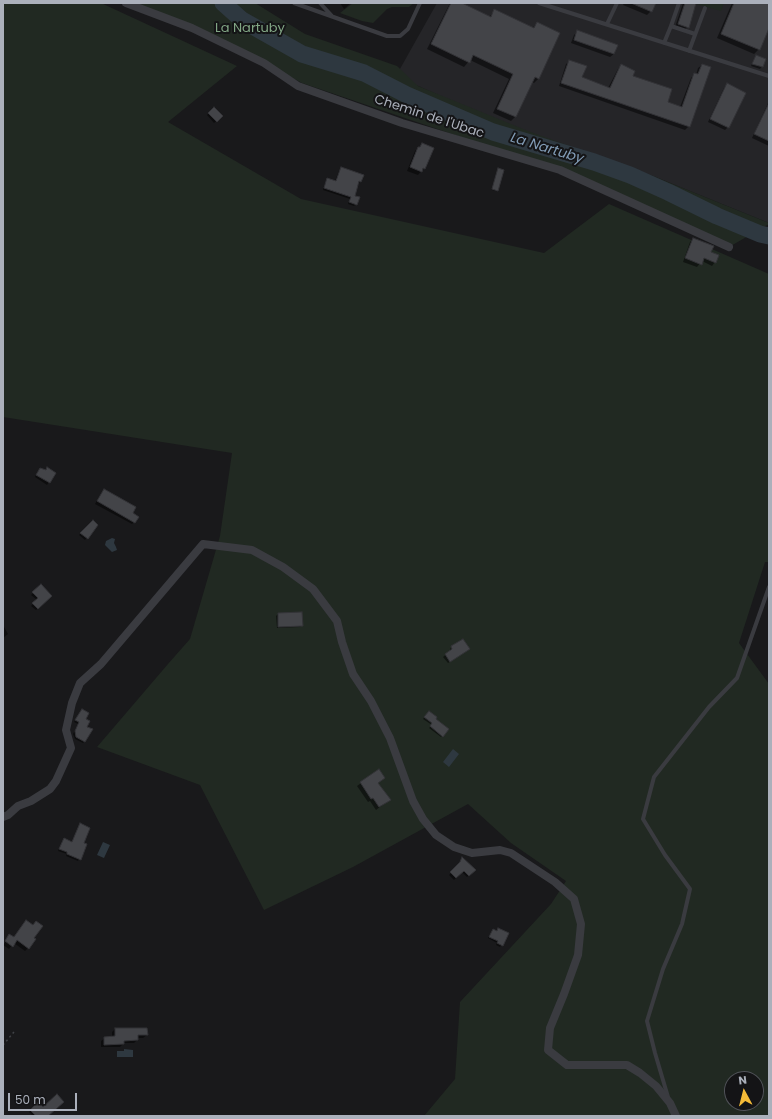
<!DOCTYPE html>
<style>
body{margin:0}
#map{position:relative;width:772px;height:1119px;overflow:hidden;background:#19191b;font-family:Poppins,sans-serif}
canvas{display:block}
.frame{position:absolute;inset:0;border:4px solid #abb0bb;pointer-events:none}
.north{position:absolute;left:724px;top:1071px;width:40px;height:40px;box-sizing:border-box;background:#141416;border:1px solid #505258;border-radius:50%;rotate:353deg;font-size:11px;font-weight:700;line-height:16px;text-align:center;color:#abb0bb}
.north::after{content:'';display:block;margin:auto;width:14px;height:18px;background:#f4ba38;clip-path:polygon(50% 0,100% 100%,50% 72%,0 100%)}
.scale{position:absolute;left:8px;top:1093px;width:69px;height:18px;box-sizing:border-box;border:2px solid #abb0bb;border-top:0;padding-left:5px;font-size:12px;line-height:14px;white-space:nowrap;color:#abb0bb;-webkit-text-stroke:3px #141416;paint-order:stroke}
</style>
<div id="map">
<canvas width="772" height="1119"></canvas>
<div class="frame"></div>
<div class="north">N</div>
<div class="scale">50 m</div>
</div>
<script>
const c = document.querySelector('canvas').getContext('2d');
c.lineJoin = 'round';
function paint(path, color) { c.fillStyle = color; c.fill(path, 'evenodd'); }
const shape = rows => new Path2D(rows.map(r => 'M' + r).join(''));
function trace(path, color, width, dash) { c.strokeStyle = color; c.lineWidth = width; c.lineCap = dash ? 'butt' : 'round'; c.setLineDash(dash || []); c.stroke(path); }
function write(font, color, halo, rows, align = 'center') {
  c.font = font + ' Poppins,sans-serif'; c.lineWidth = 4; c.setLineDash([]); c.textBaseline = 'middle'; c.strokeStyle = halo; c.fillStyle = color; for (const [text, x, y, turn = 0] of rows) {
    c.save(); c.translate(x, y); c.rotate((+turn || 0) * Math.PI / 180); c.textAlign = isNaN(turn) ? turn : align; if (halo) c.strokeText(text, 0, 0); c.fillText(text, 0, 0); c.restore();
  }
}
const built = shape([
 [437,3,769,3,769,223,653,176,520,132,396,76]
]);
const green = shape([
 [3,3,101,3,237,66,168,122,301,199,544,253,609,204,769,274,769,562,765,562,739,643,769,684,769,1116,424,1116,455,1079,460,1002,551,904,566,881,511,843,468,804,353,867,264,910,200,785,97,747,168,664,190,639,220,536,232,453,3,417],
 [732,1079,756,1079,756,1103,732,1103],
 [126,3,255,3,305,34,397,66,418,86,528,131,653,176,769,223,769,224,729,247,564,172,302,83,264,63],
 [353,3,414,3,409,7,392,7,387,9,373,23,362,21,340,13],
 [696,3,724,3,721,11,696,4]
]);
const water = shape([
 [112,538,115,539,114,543,116,547,117,550,112,552,105,545,106,541],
 [453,749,459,754,449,767,443,762],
 [103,842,110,845,104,858,97,855],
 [124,1049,133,1050,133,1057,117,1057,117,1051,124,1051]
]);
const shadow = shape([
 [340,3,351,3,344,9],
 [450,3,460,3,489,17,495,11,532,28,537,24,539,78,534,83,532,82,515,117,511,121,493,113,509,79,470,60,464,67,427,49],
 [624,3,655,3,651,11,647,15,623,5],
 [683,3,695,3,688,27,684,30,675,27],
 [732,3,769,3,769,26,759,49,754,54,717,38],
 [578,31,614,54,610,57,571,43,574,35],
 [755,58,762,66,760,69,751,66],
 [570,61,581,78,608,88,618,69,621,65,631,76,666,102,680,107,691,78,694,74,696,75,698,68,702,65,689,126,685,130,559,86,566,64],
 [727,84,728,127,725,130,708,122,724,88],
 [769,101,769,146,752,138],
 [214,108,222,116,214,123,207,115],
 [422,144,424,168,418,175,407,171,415,151],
 [341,169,360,181,353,197,356,204,354,206,348,204,350,199,323,190,326,181,328,179,335,181,339,171],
 [498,169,497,191,492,190],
 [693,239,710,252,715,262,712,266,702,261,697,267,683,262,690,242],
 [47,468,55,473,47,485,35,477,38,471,45,471],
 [102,492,131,513,134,522,132,524,95,504],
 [93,521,97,526,85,540,79,535],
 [41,586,50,596,36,610,31,606,37,600,31,595],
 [301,613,302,625,300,627,277,628,276,616,278,614],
 [3,625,8,634,3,638],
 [452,647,466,651,448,663,443,657,450,651,450,649],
 [80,713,85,720,86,727,85,741,83,743,75,739,73,734,78,724,74,722],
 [428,713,434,719,442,736,441,737,429,728,432,725,423,719],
 [379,770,377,783,389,800,376,810,370,801,368,802,357,786],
 [63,841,86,845,78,861,66,856,67,854,58,851],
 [462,858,474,870,467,877,462,872,454,880,449,875,459,865],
 [499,929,508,934,500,947,496,945,497,943,488,938,493,930,496,932],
 [10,936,13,938,32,938,28,948,25,951,14,943,9,949,3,945],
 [115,1029,147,1035,143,1038,137,1038,137,1040,134,1043,124,1043,120,1047,101,1047,101,1041,105,1038,112,1037,112,1032],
 [38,1104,43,1109,52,1116,38,1116,35,1114,33,1116,29,1112]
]);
const river = shape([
 [223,3,242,20,302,54,364,73,407,95,493,132,594,162,630,175,668,192,717,216,760,234,769,236]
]);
const building = shape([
 [451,3,462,3,491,17,494,9,534,28,537,22,560,33,539,79,535,77,516,117,497,109,513,74,473,55,470,63,431,44,451,3],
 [631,3,656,3,652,12,631,3],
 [685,3,696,3,689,28,678,24,685,3],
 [734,3,769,3,769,28,760,50,721,34,734,3],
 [577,30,618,45,614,54,574,40,577,30],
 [756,55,766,59,763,67,752,64,756,55],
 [569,60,587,66,582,77,610,88,621,64,635,71,633,76,672,89,668,102,682,107,694,73,698,74,702,64,711,67,690,127,561,83,569,60],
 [727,83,746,93,729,128,710,119,727,83],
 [769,103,769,141,754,134,769,103],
 [214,107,223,116,217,122,208,113,214,107],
 [422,143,434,148,425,169,423,168,422,172,410,167,418,147,420,147,422,143],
 [341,167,364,175,361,182,359,181,355,196,360,197,357,205,349,202,351,197,324,188,327,178,336,181,341,167],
 [498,168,504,170,498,191,492,189,498,168],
 [693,238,714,246,711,252,719,255,716,263,704,258,702,265,685,258,693,238],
 [47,467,56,473,50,483,36,475,40,468,46,470,47,467],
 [104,489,136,507,133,513,139,517,135,523,97,501,104,489],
 [93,520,98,525,88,539,80,533,93,520],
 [41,584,52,596,38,609,32,603,38,598,32,592,41,584],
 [302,612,303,626,278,627,278,613,302,612],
 [463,639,470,649,450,662,445,654,452,649,451,646,463,639],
 [82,709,89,713,86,719,90,721,87,727,93,729,85,742,76,737,75,731,79,722,75,720,82,709],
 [429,711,437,717,436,719,449,729,443,737,430,726,432,723,424,717,429,711],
 [379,769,385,778,378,783,391,800,379,807,373,798,371,799,360,782,379,769],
 [80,823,90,828,84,843,87,844,81,860,67,854,67,852,59,849,64,838,72,842,80,823],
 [462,857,476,870,469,876,464,871,456,878,450,872,460,862,462,857],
 [26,920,33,925,36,921,43,926,34,938,36,939,29,949,17,940,13,947,5,941,9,934,14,937,26,920],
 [498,928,509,933,503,946,497,943,498,941,489,937,493,929,497,931,498,928],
 [115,1028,147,1028,148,1035,138,1035,138,1040,124,1041,124,1044,104,1045,104,1037,115,1036,115,1028],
 [57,1094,64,1102,48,1116,36,1116,30,1110,38,1102,43,1107,57,1094]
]);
const path = shape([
 [3,1045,14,1032]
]);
const lane = shape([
 [294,3,387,36,400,36,408,29,420,3],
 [320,3,332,16],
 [539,3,769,76],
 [607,24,617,3],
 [671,26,679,3],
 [664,43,671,26,695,34],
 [689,51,705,8],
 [668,1097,655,1053,647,1021,663,969,682,924,690,889,665,855,643,819,654,777,709,707,737,678,769,587]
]);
const street = shape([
 [126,3,192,28,264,63,298,86,402,123,560,170,729,247],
 [3,817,8,815,18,806,31,801,50,789,56,781,71,748,66,730,72,703,80,683,101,664,203,544,252,550,283,567,313,589,337,621,342,642,353,674,371,701,390,738,413,801,423,819,436,835,454,847,472,853,500,850,511,853,555,882,574,899,581,924,578,955,564,994,550,1028,548,1050,567,1065,627,1065,640,1073,656,1086,670,1103,676,1116]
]);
const parkNames = [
 ["La Nartuby",250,29]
];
const streetNames = [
 ["Chemin de l'Ubac",429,117,18]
];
const waterNames = [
 ["La Nartuby",547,149,17]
];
paint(built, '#252528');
paint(green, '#212922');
paint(water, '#2e3840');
paint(shadow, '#0007');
trace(river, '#2e3840', 17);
paint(building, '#434448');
trace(building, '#333337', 1);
trace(path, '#404247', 1.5, [2, 3]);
trace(lane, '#3a3b40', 4);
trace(street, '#3a3b40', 8);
write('13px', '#82a685', '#141416', parkNames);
write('13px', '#abb0bb', '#141416', streetNames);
write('italic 14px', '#829cb6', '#141416', waterNames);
</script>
